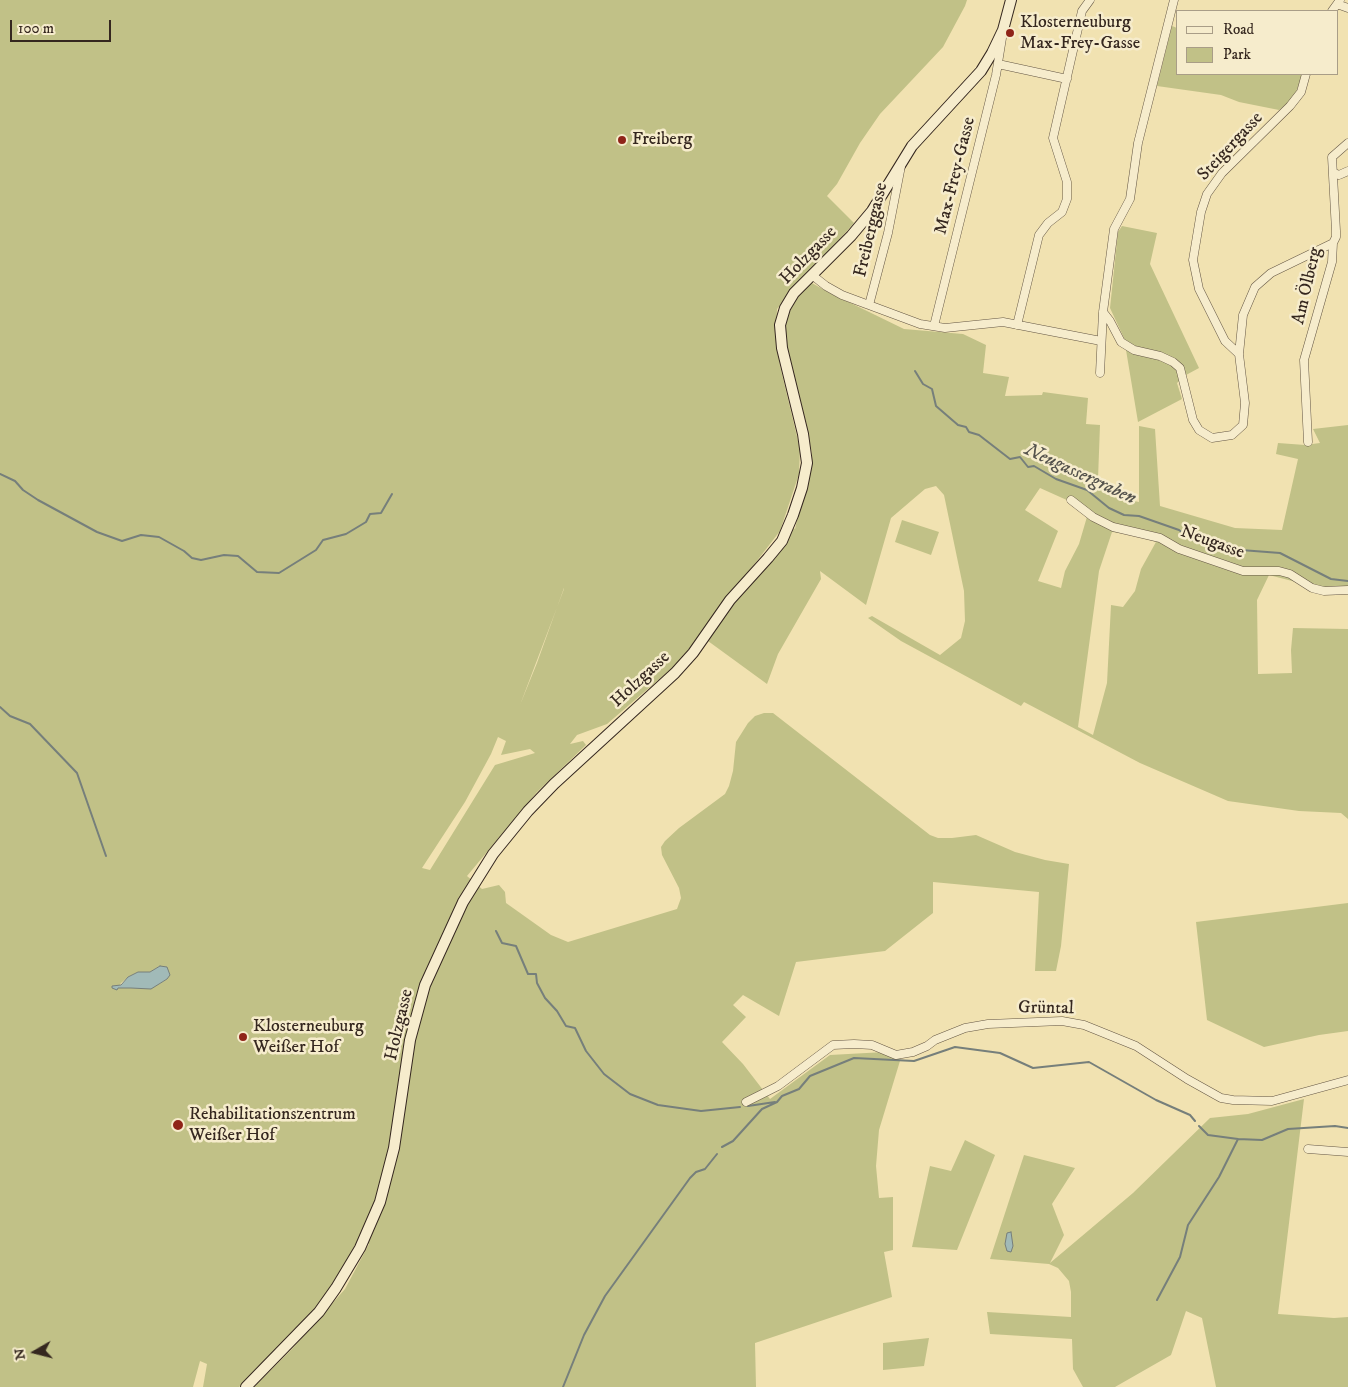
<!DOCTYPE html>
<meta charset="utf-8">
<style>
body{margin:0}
#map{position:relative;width:1348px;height:1387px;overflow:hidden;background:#f1e2b1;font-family:"IM FELL DW Pica",serif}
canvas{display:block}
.legend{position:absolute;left:1176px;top:10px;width:162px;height:65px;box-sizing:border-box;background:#f6eccc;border:1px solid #a99d87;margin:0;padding:6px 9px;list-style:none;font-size:15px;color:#35271f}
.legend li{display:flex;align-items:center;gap:10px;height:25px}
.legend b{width:25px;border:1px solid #a99d87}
.north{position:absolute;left:10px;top:1327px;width:50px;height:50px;-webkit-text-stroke:4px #f6eccc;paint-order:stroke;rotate:262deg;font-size:14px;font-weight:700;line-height:20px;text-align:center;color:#35271f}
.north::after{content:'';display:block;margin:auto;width:18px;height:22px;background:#35271f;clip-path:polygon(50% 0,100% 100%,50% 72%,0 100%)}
.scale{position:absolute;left:10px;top:20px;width:101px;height:22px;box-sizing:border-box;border:2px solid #35271f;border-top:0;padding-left:6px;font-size:15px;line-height:18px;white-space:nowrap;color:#35271f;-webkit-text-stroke:4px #f6eccc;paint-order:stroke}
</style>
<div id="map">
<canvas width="1348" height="1387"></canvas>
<ul class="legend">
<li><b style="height:6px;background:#f6eccc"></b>Road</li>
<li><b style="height:14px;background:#c1c187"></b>Park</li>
</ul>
<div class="north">N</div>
<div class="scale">100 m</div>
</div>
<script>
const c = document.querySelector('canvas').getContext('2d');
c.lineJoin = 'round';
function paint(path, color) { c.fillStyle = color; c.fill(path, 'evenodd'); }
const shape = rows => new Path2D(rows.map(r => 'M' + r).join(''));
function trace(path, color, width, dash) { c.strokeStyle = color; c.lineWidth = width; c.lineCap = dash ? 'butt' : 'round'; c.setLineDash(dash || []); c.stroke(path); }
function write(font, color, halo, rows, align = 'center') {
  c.font = font + ' "IM FELL DW Pica",serif'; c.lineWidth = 5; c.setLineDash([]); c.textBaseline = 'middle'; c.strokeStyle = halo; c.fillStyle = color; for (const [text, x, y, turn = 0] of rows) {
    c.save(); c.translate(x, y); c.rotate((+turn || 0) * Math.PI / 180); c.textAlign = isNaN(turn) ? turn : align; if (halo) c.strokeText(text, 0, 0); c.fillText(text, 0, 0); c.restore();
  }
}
const green = shape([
 [0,0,967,0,965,6,943,47,880,114,860,143,837,184,827,196,854,223,777,309,776,337,780,366,800,449,799,474,780,531,678,663,607,724,577,735,570,744,583,741,586,745,537,792,467,876,482,889,499,885,505,892,506,903,551,935,568,942,677,909,681,898,679,888,662,855,661,847,665,841,679,828,725,794,729,786,733,771,736,742,748,723,755,716,764,713,773,713,930,835,938,838,952,838,976,835,1015,852,1045,860,1069,864,1061,946,1056,971,1035,971,1039,892,933,882,933,913,885,951,796,962,779,1016,743,995,733,1005,746,1017,722,1042,743,1064,770,1099,830,1055,903,1051,879,1130,876,1166,879,1198,893,1197,893,1250,884,1252,892,1297,755,1343,756,1387,254,1387,292,1349,345,1289,369,1244,360,1241,339,1279,318,1306,278,1351,239,1387,203,1387,207,1364,200,1361,193,1387,0,1387],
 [564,588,537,663,520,705,564,589],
 [498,737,506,741,501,755,530,749,535,753,495,765,430,870,422,868,465,802,491,754],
 [160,966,167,979,159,984,118,988,121,983,128,977,138,972,150,972],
 [1172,26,1177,28,1177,74,1303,74,1296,92,1290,101,1279,110,1239,102,1221,95,1157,86],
 [1122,226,1157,233,1150,264,1199,368,1186,375,1177,383,1182,399,1138,422,1124,338,1110,308,1118,232],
 [810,282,828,292,904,329,963,334,986,345,983,373,1009,377,1005,396,1042,395,1043,392,1088,398,1086,424,1100,425,1098,479,1118,498,1139,502,1139,426,1155,429,1160,506,1235,528,1282,530,1298,459,1276,454,1278,443,1305,445,1320,443,1313,429,1348,425,1348,591,1312,591,1296,582,1269,575,1257,600,1258,674,1292,673,1291,650,1293,628,1348,629,1348,819,1341,813,1299,811,1228,801,1140,763,1024,702,1021,706,901,641,868,618,872,616,940,655,961,638,965,621,964,591,944,495,936,486,925,489,891,518,866,605,820,571,821,579,778,654,767,684,708,641,718,622,792,527,795,529,812,454,806,422,787,350,784,325,794,298],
 [1040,488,1089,510,1079,544,1065,571,1061,588,1038,581,1058,531,1025,510],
 [1112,532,1133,534,1156,542,1141,569,1135,591,1123,607,1111,605,1107,683,1093,735,1078,727,1099,571],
 [902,520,939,532,931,555,895,542],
 [1348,903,1348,1031,1319,1035,1264,1047,1207,1020,1196,922],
 [1304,1099,1278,1314,1334,1318,1348,1317,1348,1387,1216,1387,1202,1318,1186,1311,1171,1355,1115,1387,1083,1387,1073,1369,1072,1339,990,1334,987,1312,1071,1317,1071,1292,1069,1281,1058,1268,1049,1264,990,1259,1024,1155,1075,1168,1052,1204,1064,1235,1050,1263,1133,1193,1210,1118,1248,1114],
 [965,1140,995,1155,957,1250,912,1247,930,1166,951,1171],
 [929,1338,924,1366,883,1370,883,1343]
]);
const water = shape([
 [160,966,167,967,170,975,167,979,151,989,131,988,118,988,117,990,112,988,112,986,121,985,128,977,138,972,150,972,160,966],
 [1011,1232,1013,1246,1011,1252,1007,1251,1005,1244,1007,1233,1011,1232]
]);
const stream = shape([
 [915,371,923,384,932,389,936,406,958,425,966,427,969,432,979,435,1010,459,1020,457,1028,467,1034,466,1056,479,1087,490,1109,508,1124,515,1139,516,1179,530,1192,540,1212,543,1226,543,1241,550,1280,553,1331,579,1348,581],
 [0,474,15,481,23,490,38,500,97,532,122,541,141,535,159,537,184,551,192,558,201,560,224,555,238,556,257,572,279,573,316,550,323,540,346,534,366,522,370,514,381,513,392,494],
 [0,707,10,716,30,724,77,773,106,856],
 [496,931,502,943,516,946,528,974,536,974,537,983,545,998,557,1011,566,1026,575,1028,586,1051,604,1074,630,1094,658,1105,701,1111,740,1107],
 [748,1106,775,1102],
 [1199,1126,1208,1135,1238,1139],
 [722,1147,733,1141,762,1109,777,1102,782,1096,799,1089,810,1076,854,1058,914,1061,955,1047,1000,1053,1033,1068,1089,1062,1156,1100,1190,1115,1195,1121],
 [1157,1300,1180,1257,1188,1225,1219,1177,1238,1139,1262,1140,1288,1129,1335,1126,1348,1128],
 [563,1387,584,1335,605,1296,690,1178,696,1172,705,1169,717,1154]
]);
const street = shape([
 [1337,4,1348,8],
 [1332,11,1340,0],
 [998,64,1067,79],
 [1334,173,1339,175,1348,171],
 [812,275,826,286,842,295,920,324,945,328,1003,322,1101,341],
 [869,305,888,233,901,166],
 [1103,312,1110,321,1121,342,1134,350,1160,356,1173,362,1180,368,1193,420,1199,430,1212,438,1232,435,1243,425,1245,403,1239,354,1243,315,1255,287,1271,273,1333,243],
 [1017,325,1039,235,1048,223,1062,212,1067,199,1067,182,1053,138,1082,11,1090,0],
 [934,326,996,75,1002,38],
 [1239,354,1225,341,1199,289,1193,260,1201,212,1207,194,1222,173,1290,106,1301,92,1306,74],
 [1100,373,1103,312,1114,229,1130,199,1138,143,1174,0],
 [1308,442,1304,360,1332,262,1333,243,1336,237,1336,231,1332,157,1348,143],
 [1071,500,1093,517,1113,527,1160,538,1179,549,1243,571,1279,571,1290,574,1312,588,1324,591,1348,590],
 [746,1102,778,1086,833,1045,854,1044,872,1045,896,1055,913,1052,927,1046,935,1040,965,1028,988,1024,1062,1021,1084,1025,1136,1046,1187,1079,1221,1098,1233,1100,1272,1101,1348,1080],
 [1308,1149,1348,1152]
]);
const secondary = shape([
 [246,1387,319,1312,336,1288,360,1248,380,1202,394,1148,410,1040,425,985,463,902,493,854,528,811,554,784,675,673,693,653,730,600,768,558,782,541,793,515,802,488,807,463,803,434,782,348,780,325,785,308,794,293,851,236,872,211,912,146,981,71,992,53,1003,30,1011,0]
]);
const markers = [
 [1010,33,5,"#8f2418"],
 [622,140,5,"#8f2418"],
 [243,1037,5,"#8f2418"],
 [178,1125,6,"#8f2418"]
];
const poiNames = [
 ["Klosterneuburg",1020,23],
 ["Max-Frey-Gasse",1020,44],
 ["Freiberg",632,140],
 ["Klosterneuburg",253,1027],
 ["Weißer Hof",253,1048],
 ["Rehabilitationszentrum",189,1115],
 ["Weißer Hof",189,1136]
];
const streetNames = [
 ["Steigergasse",1231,147,-47],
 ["Max-Frey-Gasse",956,176,-76],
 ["Freiberggasse",872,230,-77],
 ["Holzgasse",809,256,-46],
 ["Am Ölberg",1308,286,-77],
 ["Neugasse",1212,543,20],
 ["Holzgasse",641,680,-43],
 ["Grüntal",1046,1009,1],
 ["Holzgasse",400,1025,-77]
];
const waterNames = [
 ["Neugassergraben",1080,475,25]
];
paint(green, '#c1c187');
paint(water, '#a1bab8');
trace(water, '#767f7b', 1);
trace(stream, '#767f7b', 2);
trace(street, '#645644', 9);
trace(secondary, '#35271f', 12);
trace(street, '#f6eccc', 8);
trace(secondary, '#f6eccc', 10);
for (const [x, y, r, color] of markers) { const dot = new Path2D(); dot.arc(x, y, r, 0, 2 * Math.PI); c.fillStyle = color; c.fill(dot); trace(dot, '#f6eccc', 2); }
write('18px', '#35271f', '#f6eccc', poiNames, 'left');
write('18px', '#35271f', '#f6eccc', streetNames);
write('italic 19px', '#55534d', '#f6eccc', waterNames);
</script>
